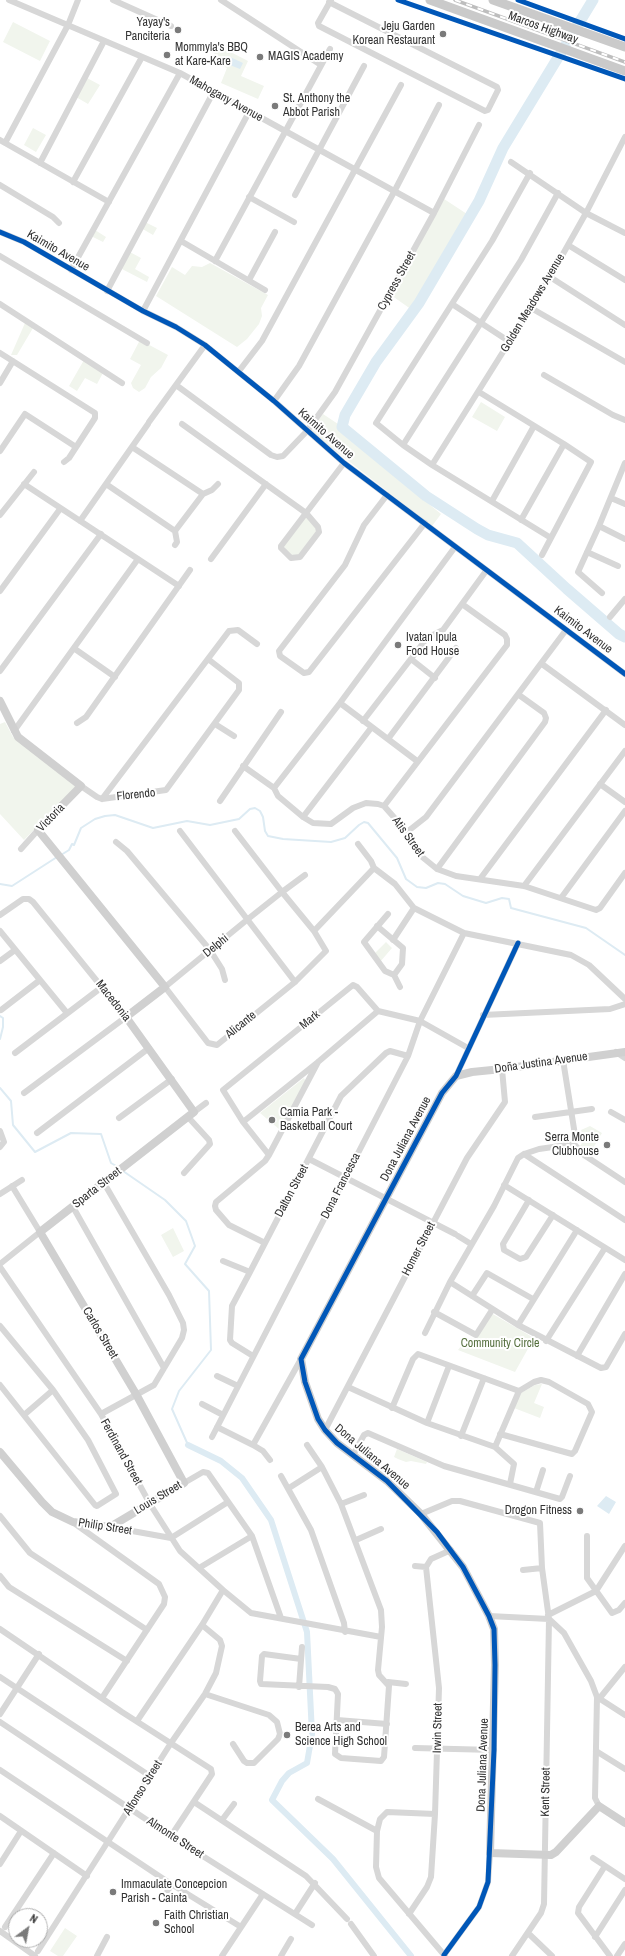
<!DOCTYPE html>
<meta charset="utf-8">
<style>
body{margin:0}
#map{position:relative;width:625px;height:1956px;overflow:hidden;background:#fff;font-family:"Archivo Narrow",sans-serif}
canvas{display:block}
.north{position:absolute;left:8px;top:1908px;width:40px;height:40px;box-sizing:border-box;background:#fff;border:1px solid #adadad;border-radius:50%;rotate:32deg;font-size:11px;font-weight:700;line-height:16px;text-align:center;color:#333}
.north::after{content:'';display:block;margin:auto;width:14px;height:18px;background:#7a7a7a;clip-path:polygon(50% 0,100% 100%,50% 72%,0 100%)}
</style>
<div id="map">
<canvas width="625" height="1956"></canvas>
<div class="north">N</div>
</div>
<script>
const c = document.querySelector('canvas').getContext('2d');
c.lineJoin = 'round';
function paint(path, color) { c.fillStyle = color; c.fill(path, 'evenodd'); }
const shape = rows => new Path2D(rows.map(r => 'M' + r).join(''));
function trace(path, color, width, dash) { c.strokeStyle = color; c.lineWidth = width; c.lineCap = dash ? 'butt' : 'round'; c.setLineDash(dash || []); c.stroke(path); }
function write(font, color, halo, rows, align = 'center') {
  c.font = font + ' "Archivo Narrow",sans-serif'; c.lineWidth = 4; c.setLineDash([]); c.textBaseline = 'middle'; c.strokeStyle = halo; c.fillStyle = color; for (const [text, x, y, turn = 0] of rows) {
    c.save(); c.translate(x, y); c.rotate((+turn || 0) * Math.PI / 180); c.textAlign = isNaN(turn) ? turn : align; if (halo) c.strokeText(text, 0, 0); c.fillText(text, 0, 0); c.restore();
  }
}
const green = shape([
 [13,22,50,41,40,61,3,42],
 [217,45,248,61,241,76,264,86,258,99,221,83,227,68,213,62,216,55,214,53],
 [87,78,100,85,88,104,76,97],
 [33,128,46,135,36,152,24,145],
 [441,197,470,216,444,264,415,312,388,293],
 [145,222,157,228,153,235,141,228],
 [95,230,106,237,103,242,91,236],
 [128,251,141,258,135,269,149,277,147,282,120,268],
 [210,263,268,295,261,308,262,316,259,324,247,339,237,347,156,296,172,267,185,275,192,266,202,267],
 [25,323,33,328,17,355,11,355],
 [140,340,168,355,161,368,151,377,145,388,139,392,133,388,131,383,141,365,130,359],
 [84,360,104,371,97,384,85,378,77,391,69,386],
 [481,402,505,417,497,431,472,417],
 [323,414,338,424,339,430,441,514,432,526,310,431],
 [305,516,317,528,318,532,300,556,290,556,283,545],
 [5,722,13,737,76,787,24,840,0,814,0,724],
 [386,942,392,948,380,962,374,954],
 [304,1078,306,1082,279,1129,260,1113],
 [590,1126,602,1133,589,1155,580,1146,584,1140,581,1130],
 [173,1228,184,1251,173,1257,161,1235],
 [491,1313,534,1338,515,1372,458,1350,467,1338,476,1339],
 [542,1384,534,1403,544,1407,540,1418,514,1408,521,1393,535,1385],
 [397,1449,427,1462,426,1464,411,1461,406,1462,398,1459,394,1457],
 [65,1928,77,1936,63,1956,58,1956,50,1951]
]);
const water = shape([
 [228,56,243,63,240,69,225,63],
 [606,1496,616,1502,609,1514,597,1506]
]);
const stream = shape([
 [61,855,69,850,72,844,74,845,81,828,95,819,105,816,115,815,153,828,187,821,210,825,239,819,250,809,255,808,260,811,263,817,265,831,268,836,283,839,331,842,345,838,359,825,364,822,368,823,397,858,406,879,417,887,426,888,438,883,445,884,463,896,486,903,502,898,509,899,511,908,586,928,625,955],
 [0,884,12,886,57,857],
 [0,1016,3,1018,3,1027,0,1039],
 [0,1088,11,1101,13,1125,35,1152,71,1133,101,1134,111,1163,118,1167],
 [123,1171,165,1200,186,1221,195,1246,185,1264,209,1291,211,1350,179,1391,172,1409,188,1445]
]);
const canal = shape([
 [188,1445,221,1461,242,1478,271,1520,307,1632,312,1734,307,1763,289,1773,282,1781,272,1800,333,1859,411,1956]
]);
const river = shape([
 [593,0,503,148,479,201,419,303,376,362,345,415,342,427,426,496,477,529,488,535,517,543,567,589,619,634,625,637]
]);
const street = shape([
 [9,0,180,73,434,213],
 [113,0,171,26],
 [221,0,321,65],
 [329,2,497,87,498,90,488,110,485,111,319,26,318,23,331,0],
 [0,140,5,143,68,25,78,0],
 [5,143,109,202],
 [511,162,586,213,625,233],
 [40,163,104,41],
 [530,173,492,241,376,423,403,445,432,465,551,538],
 [73,182,142,57],
 [0,185,53,217,59,223],
 [295,195,364,66],
 [249,197,294,222],
 [0,232,24,242,143,311,176,327,205,345,274,401,344,463,625,674],
 [181,241,265,290],
 [568,245,625,280],
 [0,256,147,343],
 [215,261,330,49],
 [71,270,180,73],
 [550,277,625,325],
 [249,280,275,232],
 [107,291,214,91],
 [0,304,122,383],
 [452,304,510,342],
 [531,308,625,362],
 [143,311,249,112],
 [0,353,95,413,95,418,69,458,64,462],
 [239,371,262,341,401,85],
 [544,375,613,415,625,420],
 [0,383,13,361],
 [176,385,271,455,277,457,283,456,307,431,335,392,434,213,479,125],
 [479,392,564,444,591,462,542,555],
 [274,401,299,366,394,192,439,105],
 [149,422,205,345],
 [182,424,306,513,318,527,319,532,300,557,291,558,281,548,281,546,306,513,344,463],
 [403,445,521,260,558,193],
 [132,447,203,494],
 [0,451,25,414,76,447],
 [432,465,550,277,586,213,625,137],
 [24,484,179,586],
 [106,484,175,531],
 [387,495,364,525,345,565,279,651,280,656,304,673,309,672,425,523],
 [611,498,625,504],
 [492,501,534,426],
 [0,515,34,472],
 [521,520,564,444],
 [80,521,148,424],
 [599,526,625,539],
 [175,531,203,494,212,490,218,484],
 [175,531,177,542,175,545],
 [587,552,618,566],
 [211,559,266,484],
 [0,591,60,509],
 [602,593,578,572,599,526,625,463],
 [610,617,625,599],
 [75,649,115,677],
 [411,659,435,678],
 [542,664,625,725],
 [0,671,101,534],
 [340,703,417,761],
 [363,721,427,638,443,630,486,571],
 [77,723,86,717,190,570],
 [215,724,234,736],
 [14,731,138,559],
 [388,739,456,648],
 [243,766,274,788,278,796,303,817,313,823,331,824,353,808,366,803,378,804,384,806,407,832,421,856,437,869,456,876,524,886,596,910,600,908,625,873],
 [600,784,625,802],
 [81,786,97,797,102,799,166,790,239,690,239,683,208,659],
 [274,788,340,703,455,547],
 [102,799,229,631,238,630,257,644],
 [220,801,281,712],
 [384,806,507,645,507,639,505,635,462,604],
 [303,817,371,728],
 [180,831,295,982],
 [235,831,282,892,314,931,326,951,295,982,217,1045,208,1043,165,987,248,919,282,892,305,875],
 [407,832,426,817,566,630],
 [116,842,127,851,210,950,222,969,225,980],
 [21,849,38,830],
 [374,868,395,884,414,908],
 [437,869,545,722,546,718,544,713,519,695],
 [480,879,606,710],
 [524,886,625,751],
 [561,898,625,811],
 [388,914,364,942,385,971,394,975,400,987],
 [0,915,23,899,29,899,33,902,126,1017,24,1093],
 [377,926,403,948,402,964,394,975],
 [0,931,67,1013],
 [314,931,374,868,371,861,358,844],
 [393,940,414,908,464,933,571,955,589,965,625,999],
 [0,961,15,950],
 [1,1010,40,980],
 [483,1015,610,1009,625,1004],
 [616,1052,625,1058],
 [15,1053,102,987],
 [563,1060,575,1135,574,1144,584,1155,625,1182],
 [456,1076,518,943],
 [194,1112,206,1103],
 [611,1112,625,1120],
 [535,1117,592,1109],
 [119,1118,172,1079],
 [243,1122,318,1062,378,1011],
 [0,1131,4,1142,0,1147],
 [37,1133,149,1048],
 [524,1154,625,1220],
 [269,1155,243,1122,223,1090,353,985,357,987,378,1011,420,1021,468,1048],
 [309,1159,455,1234],
 [184,1173,210,1144,209,1140,188,1117],
 [504,1185,625,1260],
 [0,1194,22,1180],
 [529,1200,503,1244,504,1250,520,1259,526,1257,553,1215],
 [73,1207,164,1368],
 [458,1236,471,1244],
 [265,1243,229,1225,216,1210,215,1206,216,1202,265,1161,269,1155,318,1062],
 [223,1261,250,1272],
 [0,1264,40,1232,12,1186],
 [0,1267,101,1414,150,1504,180,1551,223,1590,251,1613,381,1637],
 [450,1282,518,1325,601,1368,606,1367,625,1334],
 [472,1296,487,1273,533,1299],
 [434,1312,476,1335,492,1310],
 [518,1325,577,1230],
 [0,1326,53,1390,88,1440,116,1494,97,1506,95,1505,0,1385],
 [425,1333,450,1282,494,1206,518,1158,524,1154,539,1149,574,1144],
 [546,1341,605,1248],
 [253,1356,232,1343,230,1340,232,1306,250,1272,341,1096,386,1053,390,1051,408,1056],
 [577,1356,625,1274],
 [217,1376,238,1386],
 [348,1387,427,1423,495,1447,514,1464,510,1484],
 [202,1404,223,1415],
 [392,1408,413,1359,418,1354,519,1391],
 [101,1414,154,1385,182,1338,184,1330,183,1323,169,1295,104,1183],
 [24,1415,53,1390],
 [427,1423,449,1366],
 [217,1427,253,1445,263,1451,270,1460],
 [325,1430,467,1158,505,1102,502,1069],
 [500,1434,572,1454,575,1451,592,1412,588,1404,549,1382,541,1380,534,1382,519,1391],
 [461,1436,484,1378],
 [212,1437,408,1056,420,1021,464,933],
 [253,1445,301,1359],
 [495,1447,519,1391],
 [353,1455,364,1435,368,1433,444,1466,560,1499,562,1497,570,1476],
 [281,1476,311,1530,344,1623,345,1632],
 [184,1483,203,1472,208,1473,252,1536,281,1618],
 [289,1488,322,1467],
 [536,1492,543,1470],
 [341,1504,364,1495],
 [421,1514,452,1501,460,1501,540,1523,542,1568,549,1619,544,1904,541,1913,512,1956],
 [0,1516,30,1553,147,1630],
 [74,1523,159,1584,165,1597,164,1604,102,1698],
 [110,1527,171,1538,228,1502],
 [587,1536,587,1578,612,1613,619,1610,625,1603],
 [356,1540,381,1529],
 [415,1566,426,1567],
 [199,1568,252,1536],
 [523,1570,542,1568],
 [0,1576,9,1587,127,1661],
 [548,1615,596,1591,625,1546],
 [489,1616,549,1619],
 [549,1619,564,1633,591,1681,597,1697,595,1798,599,1806],
 [0,1629,122,1712,211,1769,212,1774,171,1836],
 [301,1659,264,1654,262,1656,260,1681,261,1684,328,1687,335,1689,338,1694,335,1754,341,1758,381,1761,384,1757,389,1686,379,1675,378,1670,382,1627,381,1610,341,1504,322,1467,307,1445],
 [0,1677,150,1776],
 [388,1682,406,1684],
 [299,1687,302,1647],
 [205,1694,269,1715,277,1722,280,1734,278,1739,254,1763,247,1763,244,1761,233,1744],
 [597,1697,625,1715],
 [599,1699,625,1667],
 [0,1714,39,1654],
 [337,1720,387,1724],
 [137,1721,202,1625,223,1590],
 [0,1722,171,1836,312,1925],
 [415,1748,494,1750],
 [596,1751,625,1769],
 [0,1770,168,1882,241,1927],
 [318,1799,377,1831,380,1819,387,1812,435,1814],
 [194,1802,306,1876,347,1919],
 [0,1816,87,1876],
 [222,1820,234,1804],
 [377,1831,376,1867,379,1878,445,1956],
 [593,1858,625,1879],
 [0,1864,21,1831],
 [605,1866,579,1907,578,1913,610,1956],
 [165,1895,172,1884],
 [295,1914,315,1883],
 [409,1914,427,1887,431,1877,435,1814,439,1688,426,1567,431,1559,451,1550],
 [351,1924,374,1956],
 [5,1927,54,1853],
 [0,1931,35,1956],
 [528,1933,552,1956],
 [595,1937,625,1890],
 [38,1951,171,1743,205,1694,216,1673,222,1646,220,1640,202,1625],
 [444,1955,479,1907,488,1882,490,1853],
 [97,1956,107,1937],
 [222,1956,263,1894],
 [281,1956,291,1939],
 [617,1956,625,1944]
]);
const secondary = shape([
 [0,701,18,737,81,786,38,830,165,987,126,1017,194,1112,40,1232,136,1394,184,1483,110,1527,73,1522,52,1512,42,1502,0,1452],
 [625,1052,502,1069,472,1072,456,1076,442,1093,301,1359,305,1382,318,1419,325,1430,337,1443,387,1481,421,1514,463,1567,489,1616,494,1629,495,1665,490,1853,551,1855,556,1852,599,1806,625,1823]
]);
const primary = shape([
 [430,0,625,71],
 [493,0,625,47]
]);
const rail = shape([
 [455,0,625,62]
]);
const cycleway = shape([
 [398,0,625,79],
 [518,0,625,39],
 [0,232,24,242,143,311,176,327,205,345,274,401,344,463,625,674],
 [444,1955,479,1907,488,1882,494,1750,495,1665,494,1629,489,1616,463,1567,437,1532,387,1481,337,1443,325,1430,318,1419,305,1382,301,1359,442,1093,456,1076,518,943]
]);
const markers = [
 [178,30,4,"#7a7a7a"],
 [443,34,4,"#7a7a7a"],
 [167,55,4,"#7a7a7a"],
 [260,57,4,"#7a7a7a"],
 [275,106,4,"#7a7a7a"],
 [398,645,4,"#7a7a7a"],
 [272,1120,4,"#7a7a7a"],
 [607,1145,4,"#7a7a7a"],
 [580,1511,4,"#7a7a7a"],
 [287,1735,4,"#7a7a7a"],
 [113,1892,4,"#7a7a7a"],
 [156,1923,4,"#7a7a7a"]
];
const poiNames = [
 ["Yayay's",170,23,"right"],
 ["Panciteria",170,37,"right"],
 ["Jeju Garden",435,27,"right"],
 ["Korean Restaurant",435,41,"right"],
 ["Mommyla's BBQ",175,48],
 ["at Kare-Kare",175,62],
 ["MAGIS Academy",268,57],
 ["St. Anthony the",283,99],
 ["Abbot Parish",283,113],
 ["Ivatan Ipula",406,638],
 ["Food House",406,652],
 ["Camia Park -",280,1113],
 ["Basketball Court",280,1127],
 ["Serra Monte",599,1138,"right"],
 ["Clubhouse",599,1152,"right"],
 ["Drogon Fitness",572,1511,"right"],
 ["Berea Arts and",295,1728],
 ["Science High School",295,1742],
 ["Immaculate Concepcion",121,1885],
 ["Parish - Cainta",121,1899],
 ["Faith Christian",164,1916],
 ["School",164,1930]
];
const streetNames = [
 ["Marcos Highway",543,28,20],
 ["Mahogany Avenue",226,99,29],
 ["Kaimito Avenue",58,251,30],
 ["Cypress Street",397,281,-61],
 ["Golden Meadows Avenue",533,303,-59],
 ["Kaimito Avenue",326,434,41],
 ["Kaimito Avenue",583,630,37],
 ["Florendo",136,795,-6],
 ["Victoria",51,818,-46],
 ["Atis Street",408,837,54],
 ["Delphi",216,946,-39],
 ["Macedonia",113,1001,52],
 ["Mark",310,1020,-39],
 ["Alicante",241,1025,-39],
 ["Doña Justina Avenue",541,1063,-8],
 ["Dona Juliana Avenue",406,1139,-62],
 ["Dona Francesca",341,1186,-63],
 ["Sparta Street",97,1188,-38],
 ["Dalton Street",292,1191,-62],
 ["Homer Street",419,1249,-63],
 ["Carlos Street",100,1333,59],
 ["Ferdinand Street",121,1452,61],
 ["Dona Juliana Avenue",372,1457,40],
 ["Louis Street",158,1498,-31],
 ["Philip Street",105,1527,9],
 ["Irwin Street",438,1728,-89],
 ["Dona Juliana Avenue",483,1765,-88],
 ["Alfonso Street",143,1788,-58],
 ["Kent Street",546,1792,-89],
 ["Almonte Street",175,1838,33]
];
const parkNames = [
 ["Community Circle",500,1344]
];
paint(green, '#f1f5ed');
paint(water, '#ddebf3');
trace(stream, '#ddebf3', 2);
trace(canal, '#ddebf3', 6);
trace(river, '#ddebf3', 11);
trace(street, '#d7d7d7', 6);
trace(secondary, '#d0d0d0', 8);
trace(primary, '#cacaca', 9);
trace(rail, '#bebebe', 3.5);
trace(rail, '#fff', 2, [6]);
trace(cycleway, '#0057b8', 5);
for (const [x, y, r, color] of markers) { const dot = new Path2D(); dot.arc(x, y, r, 0, 2 * Math.PI); c.fillStyle = color; c.fill(dot); trace(dot, '#fff', 1.5); }
write('12px', '#333', '#fff', poiNames, 'left');
write('12px', '#333', '#fff', streetNames);
write('12px', '#56703f', '#fff', parkNames);
</script>
